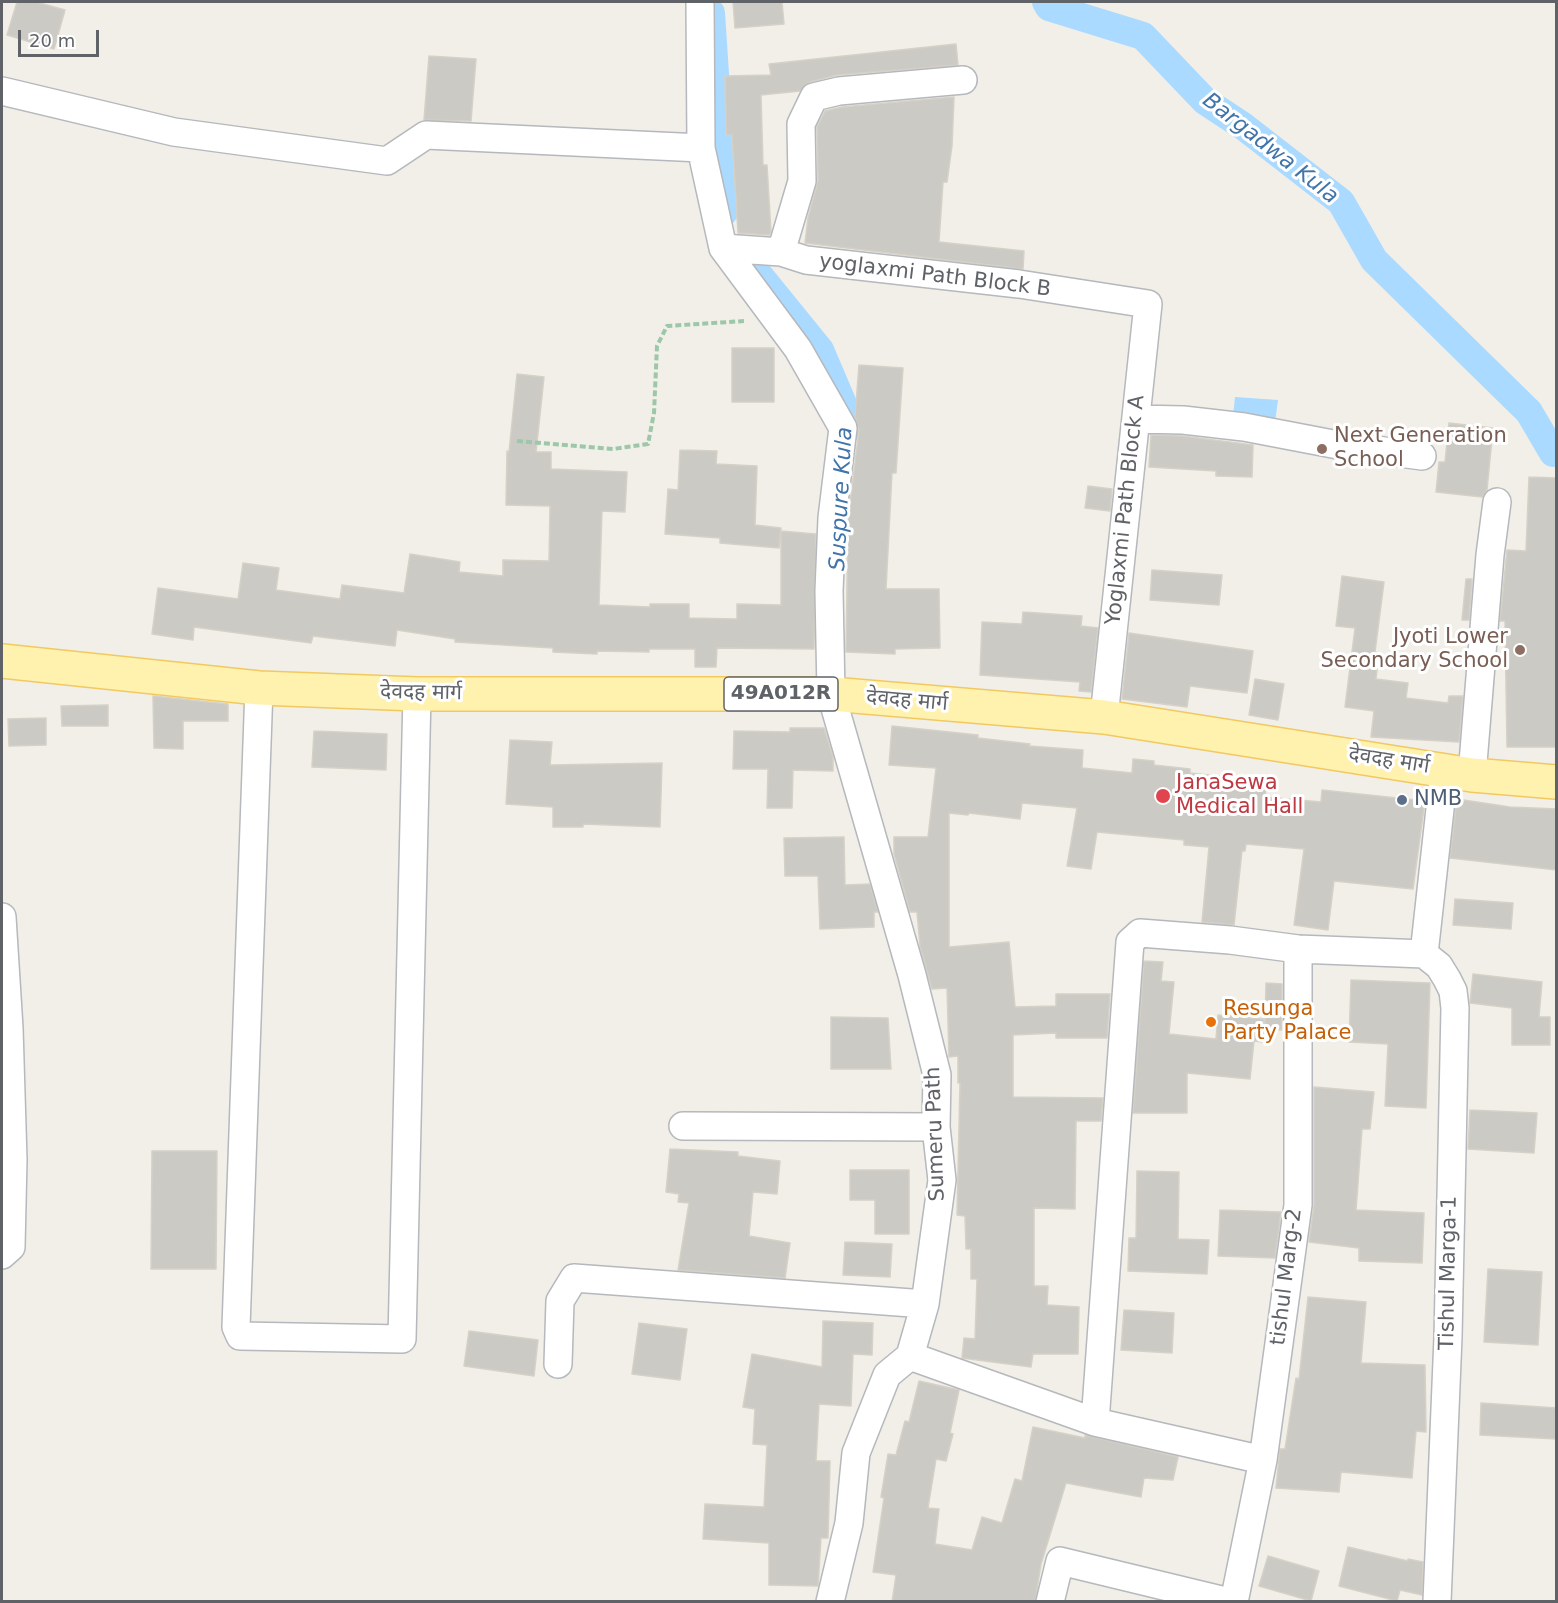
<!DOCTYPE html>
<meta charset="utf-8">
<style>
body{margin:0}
#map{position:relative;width:1558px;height:1603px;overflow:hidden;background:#f1efe8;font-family:"DejaVu Sans",sans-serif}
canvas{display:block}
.frame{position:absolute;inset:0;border:3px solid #5f6368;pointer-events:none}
.scale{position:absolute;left:18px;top:30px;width:81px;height:27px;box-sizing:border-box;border:3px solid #5f6368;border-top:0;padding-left:8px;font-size:18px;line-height:21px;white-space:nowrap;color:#5f6368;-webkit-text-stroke:4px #fff;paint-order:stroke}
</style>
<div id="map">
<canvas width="1558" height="1603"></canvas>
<div class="frame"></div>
<div class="scale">20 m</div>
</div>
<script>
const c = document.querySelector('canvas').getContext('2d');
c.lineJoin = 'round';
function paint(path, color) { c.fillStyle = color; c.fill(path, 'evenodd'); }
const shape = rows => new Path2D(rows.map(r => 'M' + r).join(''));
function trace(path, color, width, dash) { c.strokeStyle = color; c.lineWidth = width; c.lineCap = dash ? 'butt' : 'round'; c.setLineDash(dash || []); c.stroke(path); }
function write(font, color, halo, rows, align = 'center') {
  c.font = font + ' "DejaVu Sans","Noto Sans Devanagari",sans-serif'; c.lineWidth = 6; c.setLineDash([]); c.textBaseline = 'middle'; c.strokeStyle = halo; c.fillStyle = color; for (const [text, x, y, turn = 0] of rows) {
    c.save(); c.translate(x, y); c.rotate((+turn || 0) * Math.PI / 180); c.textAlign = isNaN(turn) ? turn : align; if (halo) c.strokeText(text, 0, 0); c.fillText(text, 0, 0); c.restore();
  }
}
const water = shape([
 [1235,397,1278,400,1274,430,1232,426]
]);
const canal = shape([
 [1046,2,1049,7,1143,36,1205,101,1243,126,1341,202,1374,260,1529,412,1553,453],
 [711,13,724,212],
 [755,270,820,350,846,411,847,429]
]);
const building = shape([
 [17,2,36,2,65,10,54,49,7,35,17,2],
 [733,2,782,2,784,24,735,28,733,2],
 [956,44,958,65,837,75,810,82,800,91,761,95,763,165,767,165,771,232,769,235,738,233,732,135,726,135,725,76,771,75,769,64,956,44],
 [429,56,476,59,471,121,424,120,429,56],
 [954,97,952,146,947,182,943,182,939,242,1024,251,1023,269,805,243,808,218,818,181,817,127,825,111,842,107,954,97],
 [732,348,774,348,774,402,732,402,732,348],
 [859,365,903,368,896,473,892,473,886,589,939,589,940,648,895,649,895,654,846,652,848,519,859,430,855,417,859,365],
 [517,374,544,377,536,452,551,452,551,469,627,472,625,512,602,511,599,605,650,607,650,604,689,604,689,618,737,619,737,604,781,605,781,531,816,534,814,649,717,648,716,667,695,667,695,649,649,649,649,652,597,651,597,654,553,652,553,648,455,642,455,639,397,630,395,646,313,636,311,643,194,627,193,640,152,634,158,588,238,599,243,563,279,568,276,590,340,599,342,585,404,593,410,554,460,562,459,572,503,576,503,560,549,561,550,506,506,505,507,451,509,452,517,374],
 [1449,423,1493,428,1487,490,1482,497,1436,492,1439,462,1445,462,1449,423],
 [1151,435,1182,436,1253,445,1252,477,1216,476,1216,471,1149,467,1151,435],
 [680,450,717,451,716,464,757,466,755,525,781,528,779,548,720,543,720,538,665,534,668,489,678,490,680,450],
 [1529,477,1557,478,1557,747,1507,747,1505,621,1500,621,1507,550,1526,551,1529,477],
 [1088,486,1112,489,1110,511,1085,508,1088,486],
 [1152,570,1222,575,1219,605,1150,600,1152,570],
 [1342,576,1384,582,1375,652,1379,653,1376,679,1408,683,1406,698,1448,703,1449,696,1463,696,1459,742,1371,737,1374,711,1345,707,1355,628,1336,626,1342,576],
 [1466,579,1472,579,1469,620,1462,620,1466,579],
 [1023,612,1082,616,1081,626,1098,628,1091,692,1079,691,1080,682,980,675,982,622,1022,624,1023,612],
 [1129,633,1253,651,1247,693,1190,686,1187,707,1122,699,1129,633],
 [1255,679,1284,684,1278,720,1249,715,1255,679],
 [153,696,228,704,228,721,183,721,183,749,154,748,153,696],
 [108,705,108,726,62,726,61,706,108,705],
 [46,718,46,745,9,746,8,719,46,718],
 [892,726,978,735,978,738,1030,744,1029,746,1083,750,1082,768,1132,773,1133,759,1154,761,1154,765,1190,769,1190,773,1254,780,1254,782,1267,783,1265,797,1321,802,1322,790,1425,801,1413,889,1334,881,1328,930,1294,925,1304,849,1246,844,1245,851,1242,851,1234,925,1202,922,1209,847,1184,845,1184,840,1097,832,1091,869,1067,866,1077,808,1022,803,1020,819,969,813,968,815,949,813,949,947,1009,942,1015,1007,1056,1006,1056,994,1110,994,1107,1038,1056,1038,1056,1033,1013,1035,1013,1097,1103,1098,1101,1121,1076,1121,1075,1209,1034,1208,1034,1286,1048,1286,1047,1305,1079,1307,1078,1354,1033,1354,1031,1367,962,1358,964,1338,975,1339,977,1279,971,1279,971,1249,966,1249,965,1216,957,1215,960,1083,958,1083,958,1056,949,1057,947,988,932,989,920,946,917,912,910,912,894,854,894,837,928,837,936,768,889,765,892,726],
 [790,728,824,728,833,757,833,771,793,770,792,808,767,808,768,769,733,769,734,731,790,732,790,728],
 [314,731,387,734,386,770,312,767,314,731],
 [510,740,552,742,550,765,662,763,660,827,583,824,583,827,553,827,553,807,506,804,510,740],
 [1457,799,1510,807,1557,809,1557,870,1450,858,1457,799],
 [844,837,845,885,870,884,878,912,874,912,874,927,820,929,818,876,785,876,784,838,844,837],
 [1455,899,1513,903,1511,929,1453,925,1455,899],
 [1144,961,1163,962,1161,981,1174,982,1169,1034,1216,1039,1218,1015,1264,1019,1262,1042,1254,1041,1250,1079,1187,1073,1187,1113,1133,1113,1144,961],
 [1473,974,1542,982,1539,1017,1550,1017,1550,1045,1512,1045,1512,1008,1470,1003,1473,974],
 [1351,980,1430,983,1426,1108,1385,1106,1388,1044,1349,1042,1351,980],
 [1266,983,1282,984,1282,1030,1265,1029,1266,983],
 [831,1017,888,1018,891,1069,831,1069,831,1017],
 [1314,1087,1374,1092,1370,1129,1362,1129,1356,1210,1424,1213,1422,1263,1359,1261,1359,1248,1309,1242,1314,1205,1314,1087],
 [1470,1110,1537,1113,1534,1153,1468,1149,1470,1110],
 [670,1149,738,1152,738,1156,780,1161,777,1194,753,1192,749,1236,790,1243,785,1278,678,1270,689,1203,678,1202,679,1194,666,1192,670,1149],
 [152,1151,217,1151,216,1269,151,1269,152,1151],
 [850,1170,909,1170,909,1234,875,1234,875,1200,850,1200,850,1170],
 [1137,1171,1179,1172,1178,1239,1209,1240,1207,1274,1128,1271,1129,1238,1136,1238,1137,1171],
 [1220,1210,1281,1212,1275,1258,1218,1256,1220,1210],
 [845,1242,892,1244,890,1277,843,1275,845,1242],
 [1488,1269,1542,1272,1538,1345,1484,1342,1488,1269],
 [1308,1297,1366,1302,1361,1363,1425,1365,1426,1432,1416,1431,1412,1478,1341,1472,1339,1492,1276,1488,1280,1449,1285,1449,1296,1378,1299,1379,1308,1297],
 [1124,1310,1174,1313,1172,1353,1121,1350,1124,1310],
 [823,1321,873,1323,872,1355,853,1354,851,1406,819,1404,816,1461,830,1461,829,1501,828,1538,821,1538,818,1586,769,1585,769,1543,703,1539,705,1504,764,1507,767,1445,753,1444,755,1409,743,1407,752,1354,822,1367,823,1321],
 [639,1323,687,1329,680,1380,632,1374,639,1323],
 [469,1331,538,1340,534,1376,464,1366,469,1331],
 [919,1381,959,1390,950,1433,953,1434,946,1461,936,1459,928,1508,939,1509,935,1544,972,1550,982,1517,1002,1523,1015,1479,1022,1481,1033,1427,1085,1438,1085,1435,1178,1457,1173,1480,1144,1478,1141,1497,1066,1483,1041,1564,1035,1602,892,1602,896,1575,873,1572,884,1498,881,1497,888,1454,896,1455,905,1421,909,1422,919,1381],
 [1481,1403,1557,1408,1557,1439,1480,1435,1481,1403],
 [1348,1547,1408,1561,1408,1559,1423,1562,1422,1595,1400,1590,1397,1601,1339,1586,1348,1547],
 [1268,1556,1319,1571,1311,1601,1259,1586,1268,1556]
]);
const path = shape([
 [517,441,613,449,648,444,654,413,657,346,667,326,744,321]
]);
const minor = shape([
 [700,2,701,148,723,248,798,349,843,428,832,518,829,591,831,694,912,975,937,1075,936,1127,942,1180,925,1304,910,1356,887,1375,856,1453,849,1523,830,1602],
 [2,91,174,132,387,161,426,135,701,148],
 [723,248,781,252,806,260,1019,284,1148,304,1104,717],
 [781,252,802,181,801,124,814,97,839,91,963,80],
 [1136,419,1183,420,1244,427,1338,445,1422,456],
 [259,688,236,1327,240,1336,402,1339,417,694],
 [1472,775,1490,555,1497,502],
 [2,917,9,1028,13,1160,11,1247,2,1255],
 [1424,954,1439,966,1447,979,1453,991,1455,1008,1448,1337,1437,1602],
 [683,1126,936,1127],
 [910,1356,1095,1422,1263,1460],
 [558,1364,560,1301,574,1278,925,1304],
 [1095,1422,1130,942,1140,933,1230,940,1298,949,1424,954,1443,782,1449,771],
 [1050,1602,1060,1561,1230,1602],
 [1234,1602,1263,1460,1298,1205,1298,949]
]);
const major = shape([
 [2,661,259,688,417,694,831,694,1104,717,1472,775,1556,782]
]);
const markers = [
 [1322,449,6,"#8d6e63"],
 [1520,650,6,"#8d6e63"],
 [1163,796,8,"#e0444e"],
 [1402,800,6,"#5c6f8a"],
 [1211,1022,6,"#e8710a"]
];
const shields = [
 [781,694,114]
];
const shieldNames = [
 ["49A012R",781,694]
];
const streetNames = [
 ["yoglaxmi Path Block B",935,276,7],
 ["Yoglaxmi Path Block A",1126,510,-84],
 ["देवदह मार्ग",421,693,1],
 ["देवदह मार्ग",907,701,5],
 ["देवदह मार्ग",1389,761,9],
 ["Sumeru Path",936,1134,-92],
 ["Tishul Marga-1",1449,1273,-89],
 ["tishul Marg-2",1287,1277,-83]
];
const educationNames = [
 ["Next Generation",1334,437],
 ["School",1334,461],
 ["Jyoti Lower",1508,638,"right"],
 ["Secondary School",1508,662,"right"]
];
const healthNames = [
 ["JanaSewa",1176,784],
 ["Medical Hall",1176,808]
];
const serviceNames = [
 ["NMB",1414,800]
];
const foodNames = [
 ["Resunga",1223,1010],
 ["Party Palace",1223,1034]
];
const waterNames = [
 ["Bargadwa Kula",1270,149,38],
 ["Suspure Kula",842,499,-87]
];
paint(water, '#aadaff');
trace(canal, '#aadaff', 28);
paint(building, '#cccac5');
trace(building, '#d6d1c6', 1.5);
trace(minor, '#b5b8bc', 30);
trace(major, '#f2c960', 36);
trace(path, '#9cc7a9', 4, [6, 3]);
trace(minor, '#fff', 27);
trace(major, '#fff2af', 33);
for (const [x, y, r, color] of markers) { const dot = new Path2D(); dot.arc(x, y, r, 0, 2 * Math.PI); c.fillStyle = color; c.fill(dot); trace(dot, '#fff', 2); }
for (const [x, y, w] of shields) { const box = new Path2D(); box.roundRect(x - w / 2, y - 17, w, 34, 4.5); c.fillStyle = '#fff'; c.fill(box); trace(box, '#5f6368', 1.5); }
write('bold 20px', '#5f6368', null, shieldNames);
write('21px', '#5f6368', '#fff', streetNames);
write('21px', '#785e54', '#fff', educationNames, 'left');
write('21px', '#be3a42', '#fff', healthNames, 'left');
write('21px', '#4e5e75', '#fff', serviceNames, 'left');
write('21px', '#c56008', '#fff', foodNames, 'left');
write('italic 22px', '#4174aa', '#fff', waterNames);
</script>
